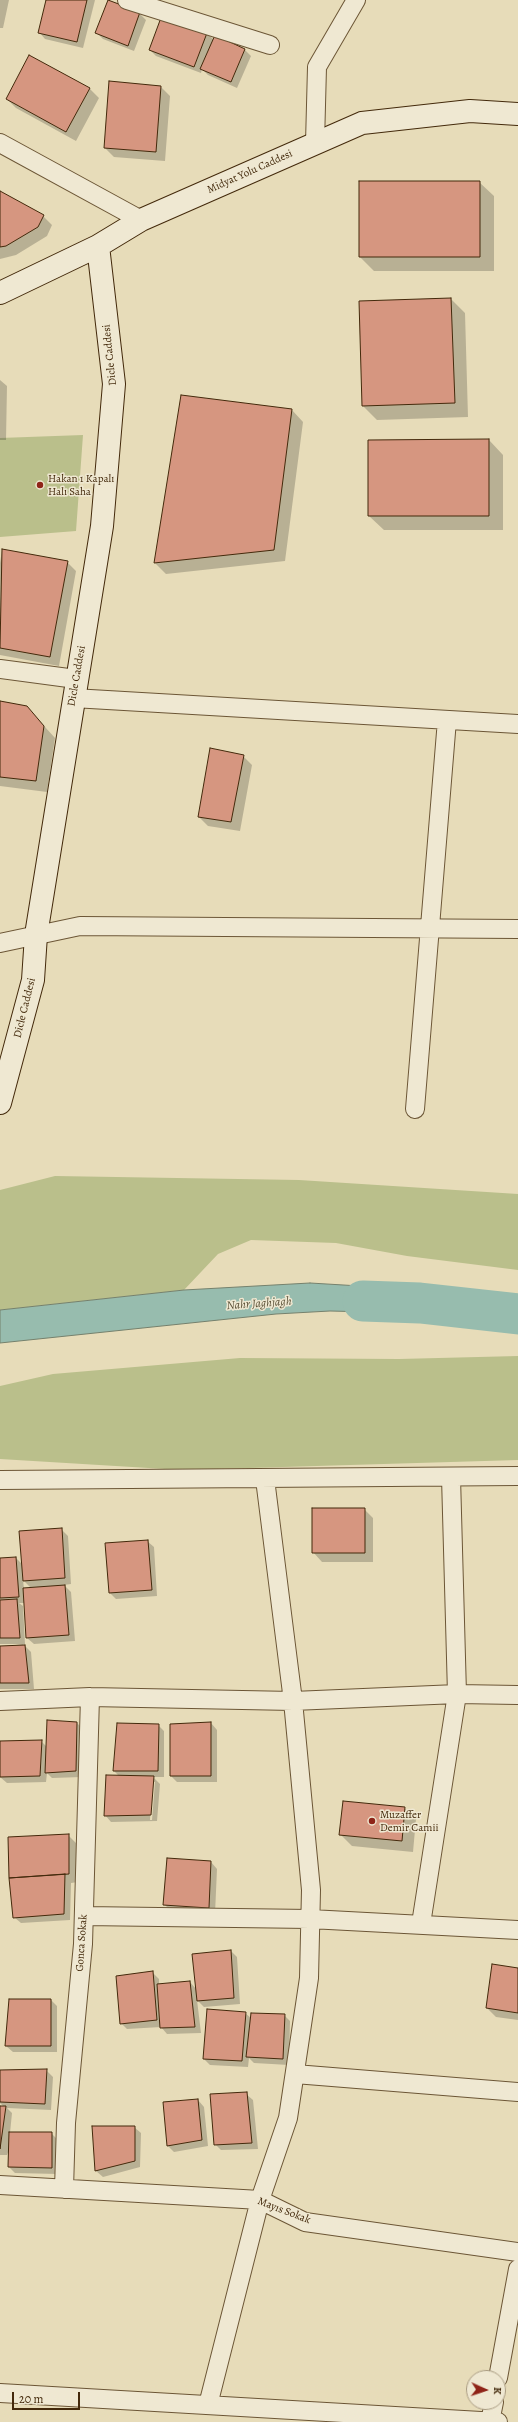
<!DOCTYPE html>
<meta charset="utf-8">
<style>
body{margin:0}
#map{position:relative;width:518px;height:2422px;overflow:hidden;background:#e7dcb9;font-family:Alegreya,serif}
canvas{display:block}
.north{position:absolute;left:466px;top:2370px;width:40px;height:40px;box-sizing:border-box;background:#efe8d2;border:1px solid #aa9c82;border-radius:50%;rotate:93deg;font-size:11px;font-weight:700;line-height:16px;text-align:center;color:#43290b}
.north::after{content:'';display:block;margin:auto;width:14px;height:18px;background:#8f2418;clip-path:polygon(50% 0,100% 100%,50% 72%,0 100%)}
.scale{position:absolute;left:12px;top:2392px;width:68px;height:18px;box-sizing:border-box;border:2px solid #43290b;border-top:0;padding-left:5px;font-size:12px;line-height:14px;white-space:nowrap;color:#43290b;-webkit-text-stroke:3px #efe8d2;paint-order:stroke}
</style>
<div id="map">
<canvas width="518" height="2422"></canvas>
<div class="north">K</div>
<div class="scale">20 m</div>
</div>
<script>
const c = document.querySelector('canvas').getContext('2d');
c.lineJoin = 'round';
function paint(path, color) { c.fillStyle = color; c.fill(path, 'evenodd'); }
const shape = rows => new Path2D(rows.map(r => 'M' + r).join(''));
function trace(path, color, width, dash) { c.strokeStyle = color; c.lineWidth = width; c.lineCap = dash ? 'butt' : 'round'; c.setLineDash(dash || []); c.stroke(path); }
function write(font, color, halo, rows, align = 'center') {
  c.font = font + ' Alegreya,serif'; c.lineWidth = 3; c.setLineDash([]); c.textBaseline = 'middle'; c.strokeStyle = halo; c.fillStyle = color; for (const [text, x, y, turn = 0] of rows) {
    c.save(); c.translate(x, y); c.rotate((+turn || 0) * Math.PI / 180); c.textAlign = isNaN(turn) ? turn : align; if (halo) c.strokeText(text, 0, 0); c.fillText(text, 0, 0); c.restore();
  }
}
const green = shape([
 [83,435,76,531,0,537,0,438],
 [55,1176,299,1180,518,1194,518,1270,407,1256,336,1243,251,1240,218,1254,184,1290,0,1310,0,1190],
 [518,1356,518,1460,182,1470,0,1459,0,1386,53,1374,240,1358,399,1359]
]);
const water = shape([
 [310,1283,410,1289,420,1303,410,1313,330,1311,276,1314,0,1343,0,1310,184,1290,310,1283]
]);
const shadow = shape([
 [0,0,9,0,3,28,0,28],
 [47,0,95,0,83,48,45,39,39,32],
 [139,13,146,20,134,51,103,39,97,33],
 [207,33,214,40,245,50,251,56,237,88,208,75,202,69,201,73,156,56,150,50],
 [29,56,90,89,99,98,76,141,16,108,7,99],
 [161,87,170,96,165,161,114,157,105,148],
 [479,182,494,196,494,271,374,271,360,257],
 [0,192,43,216,52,225,47,236,16,255,0,259],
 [451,299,465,313,468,417,377,420,363,406],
 [0,380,7,386,6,440,0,440],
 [182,396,292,410,303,422,285,561,166,574,155,563],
 [489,440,503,455,503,530,384,530,369,516],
 [2,550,67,562,76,571,59,666,0,655,0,563],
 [0,702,27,707,55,738,47,792,0,786],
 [243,756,252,765,240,831,208,826,199,817],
 [364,1509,373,1518,373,1562,322,1562,313,1552],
 [61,1529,68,1536,71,1584,64,1585,71,1592,75,1641,34,1644,27,1638,25,1603,19,1603,23,1606,25,1644,0,1644,0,1559,16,1558,23,1565],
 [23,1580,31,1588,24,1589],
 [147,1541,154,1547,157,1596,116,1599,110,1593],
 [23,1644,31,1652,34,1689,0,1689,0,1647],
 [77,1723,83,1729,82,1777,52,1778,47,1773,46,1782,7,1783,0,1777,1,1742,41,1741,47,1747],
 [211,1723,217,1730,217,1782,177,1782,171,1776],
 [158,1725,164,1731,164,1777,153,1777,160,1784,157,1821,111,1822,105,1815,120,1777,114,1771],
 [152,1782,155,1782,152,1820,150,1820],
 [404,1808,416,1819,413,1852,352,1846,340,1834],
 [68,1835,77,1844,78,1882,71,1883,70,1920,21,1923,14,1917],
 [211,1862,217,1869,215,1914,171,1911,164,1904],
 [231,1951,237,1957,240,2004,204,2007,197,2000,201,2033,167,2034,161,2027,127,2029,121,2023,152,1972,159,1979,159,1985,190,1982,196,1989],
 [518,1969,518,2020,496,2017,487,2008],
 [51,2000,57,2006,57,2052,13,2052,6,2046],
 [245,2013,251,2018,284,2015,290,2021,289,2065,254,2063,249,2058,248,2067,210,2065,204,2059],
 [46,2070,53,2077,51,2110,7,2108,12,2113,10,2133,51,2133,57,2139,58,2174,15,2173,9,2167,10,2147,7,2155,0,2155,0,2107,4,2107,0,2103,0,2071],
 [246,2094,253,2100,258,2149,221,2150,215,2144],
 [198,2100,204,2107,208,2146,174,2152,168,2146],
 [134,2127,141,2133,140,2167,103,2177,96,2171]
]);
const river = shape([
 [363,1301,420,1303,518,1314]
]);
const building = shape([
 [46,0,87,0,77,42,38,33,46,0],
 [108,0,140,12,128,46,95,33,108,0],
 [162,15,207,33,194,67,149,50,162,15],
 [215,35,245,49,231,82,200,69,215,35],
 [29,55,90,88,66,132,6,99,29,55],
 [109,81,161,86,156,152,104,148,109,81],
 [359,181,480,181,480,257,359,257,359,181],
 [0,191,44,215,38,227,6,246,0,247,0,191],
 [451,298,455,403,362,406,359,301,451,298],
 [181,395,292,409,274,550,154,563,181,395],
 [489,439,489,516,368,516,368,440,489,439],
 [2,549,68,561,50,657,0,648,2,549],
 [0,701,27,706,44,726,36,781,0,777,0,701],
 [210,748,244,755,231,822,198,817,210,748],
 [312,1508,365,1508,365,1553,312,1553,312,1508],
 [62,1528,65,1578,23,1581,19,1531,62,1528],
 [148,1540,152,1590,109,1593,105,1543,148,1540],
 [16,1557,19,1597,0,1598,0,1558,16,1557],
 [65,1585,69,1635,26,1638,23,1588,65,1585],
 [17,1599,20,1638,0,1638,0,1600,17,1599],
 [25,1645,29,1683,0,1683,0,1646,25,1645],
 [47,1720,77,1722,76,1771,45,1773,47,1720],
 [211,1722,211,1776,170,1776,170,1724,211,1722],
 [117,1723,159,1724,158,1771,113,1771,117,1723],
 [42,1740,40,1776,0,1777,0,1741,42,1740],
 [106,1775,154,1776,151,1815,104,1816,106,1775],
 [343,1801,405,1807,402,1841,339,1835,343,1801],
 [69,1834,69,1874,9,1878,8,1837,69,1834],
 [167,1858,211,1861,209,1908,163,1905,167,1858],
 [65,1874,64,1914,13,1918,9,1878,65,1874],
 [231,1950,234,1998,197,2001,192,1954,231,1950],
 [492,1964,518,1968,518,2013,486,2008,492,1964],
 [153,1971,157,2020,120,2024,116,1976,153,1971],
 [190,1981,195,2027,160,2028,157,1984,190,1981],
 [9,1999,51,1999,51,2046,5,2046,9,1999],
 [207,2009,246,2012,242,2061,203,2059,207,2009],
 [251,2013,285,2014,283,2059,246,2057,251,2013],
 [47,2069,45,2104,0,2102,0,2070,47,2069],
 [247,2092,252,2143,214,2145,210,2094,247,2092],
 [198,2099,202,2140,167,2146,163,2102,198,2099],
 [0,2106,6,2106,0,2149,0,2106],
 [92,2126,135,2126,135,2161,95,2171,92,2126],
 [9,2132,52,2132,52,2168,8,2167,9,2132]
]);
const street = shape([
 [127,0,270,45],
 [0,143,141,220],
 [315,143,317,67,356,0],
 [0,669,76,679],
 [73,698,518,724],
 [0,943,80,926,518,929],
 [415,1109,447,720],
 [0,1480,518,1476],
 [0,1701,90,1697,293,1701,457,1694,518,1695],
 [84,1916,310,1919,518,1930],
 [421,1924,457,1694,451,1477],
 [295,2074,518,2092],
 [0,2185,260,2200,305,2222,518,2252],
 [64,2189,66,2123,83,1944,90,1697],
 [498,2378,518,2269],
 [0,2393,498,2422],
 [208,2405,260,2200,288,2118,309,1978,311,1890,293,1701,265,1479],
 [490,2422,494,2402]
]);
const secondary = shape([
 [0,293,98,246,141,220,362,123,470,111,518,114],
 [0,1103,33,980,36,935,102,526,114,384,98,246]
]);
const markers = [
 [40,485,4,"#8f2418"],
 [372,1821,4,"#8f2418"]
];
const streetNames = [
 ["Midyat Yolu Caddesi",250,172,-24],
 ["Dicle Caddesi",110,355,-96],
 ["Dicle Caddesi",77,676,-80],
 ["Dicle Caddesi",25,1008,-76],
 ["Gonca Sokak",82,1943,-86],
 ["Mayıs Sokak",284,2211,21]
];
const poiNames = [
 ["Hakan 1 Kapalı",48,479],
 ["Halı Saha",48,492],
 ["Muzaffer",380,1815],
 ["Demir Camii",380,1828]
];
const waterNames = [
 ["Nahr Jaghjagh",259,1304,-4]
];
paint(green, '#babf8b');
paint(water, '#97bcae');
trace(water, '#75816d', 1);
paint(shadow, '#0003');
trace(river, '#97bcae', 41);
paint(building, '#d69680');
trace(building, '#43290b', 1);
trace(street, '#6c5636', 20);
trace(secondary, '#43290b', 24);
trace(street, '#efe8d2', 18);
trace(secondary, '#efe8d2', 22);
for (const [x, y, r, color] of markers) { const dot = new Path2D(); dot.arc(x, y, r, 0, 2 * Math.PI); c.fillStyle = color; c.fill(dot); trace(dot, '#efe8d2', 1.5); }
write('11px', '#43290b', '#efe8d2', streetNames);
write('11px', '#43290b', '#efe8d2', poiNames, 'left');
write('italic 12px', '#584e34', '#efe8d2', waterNames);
</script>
